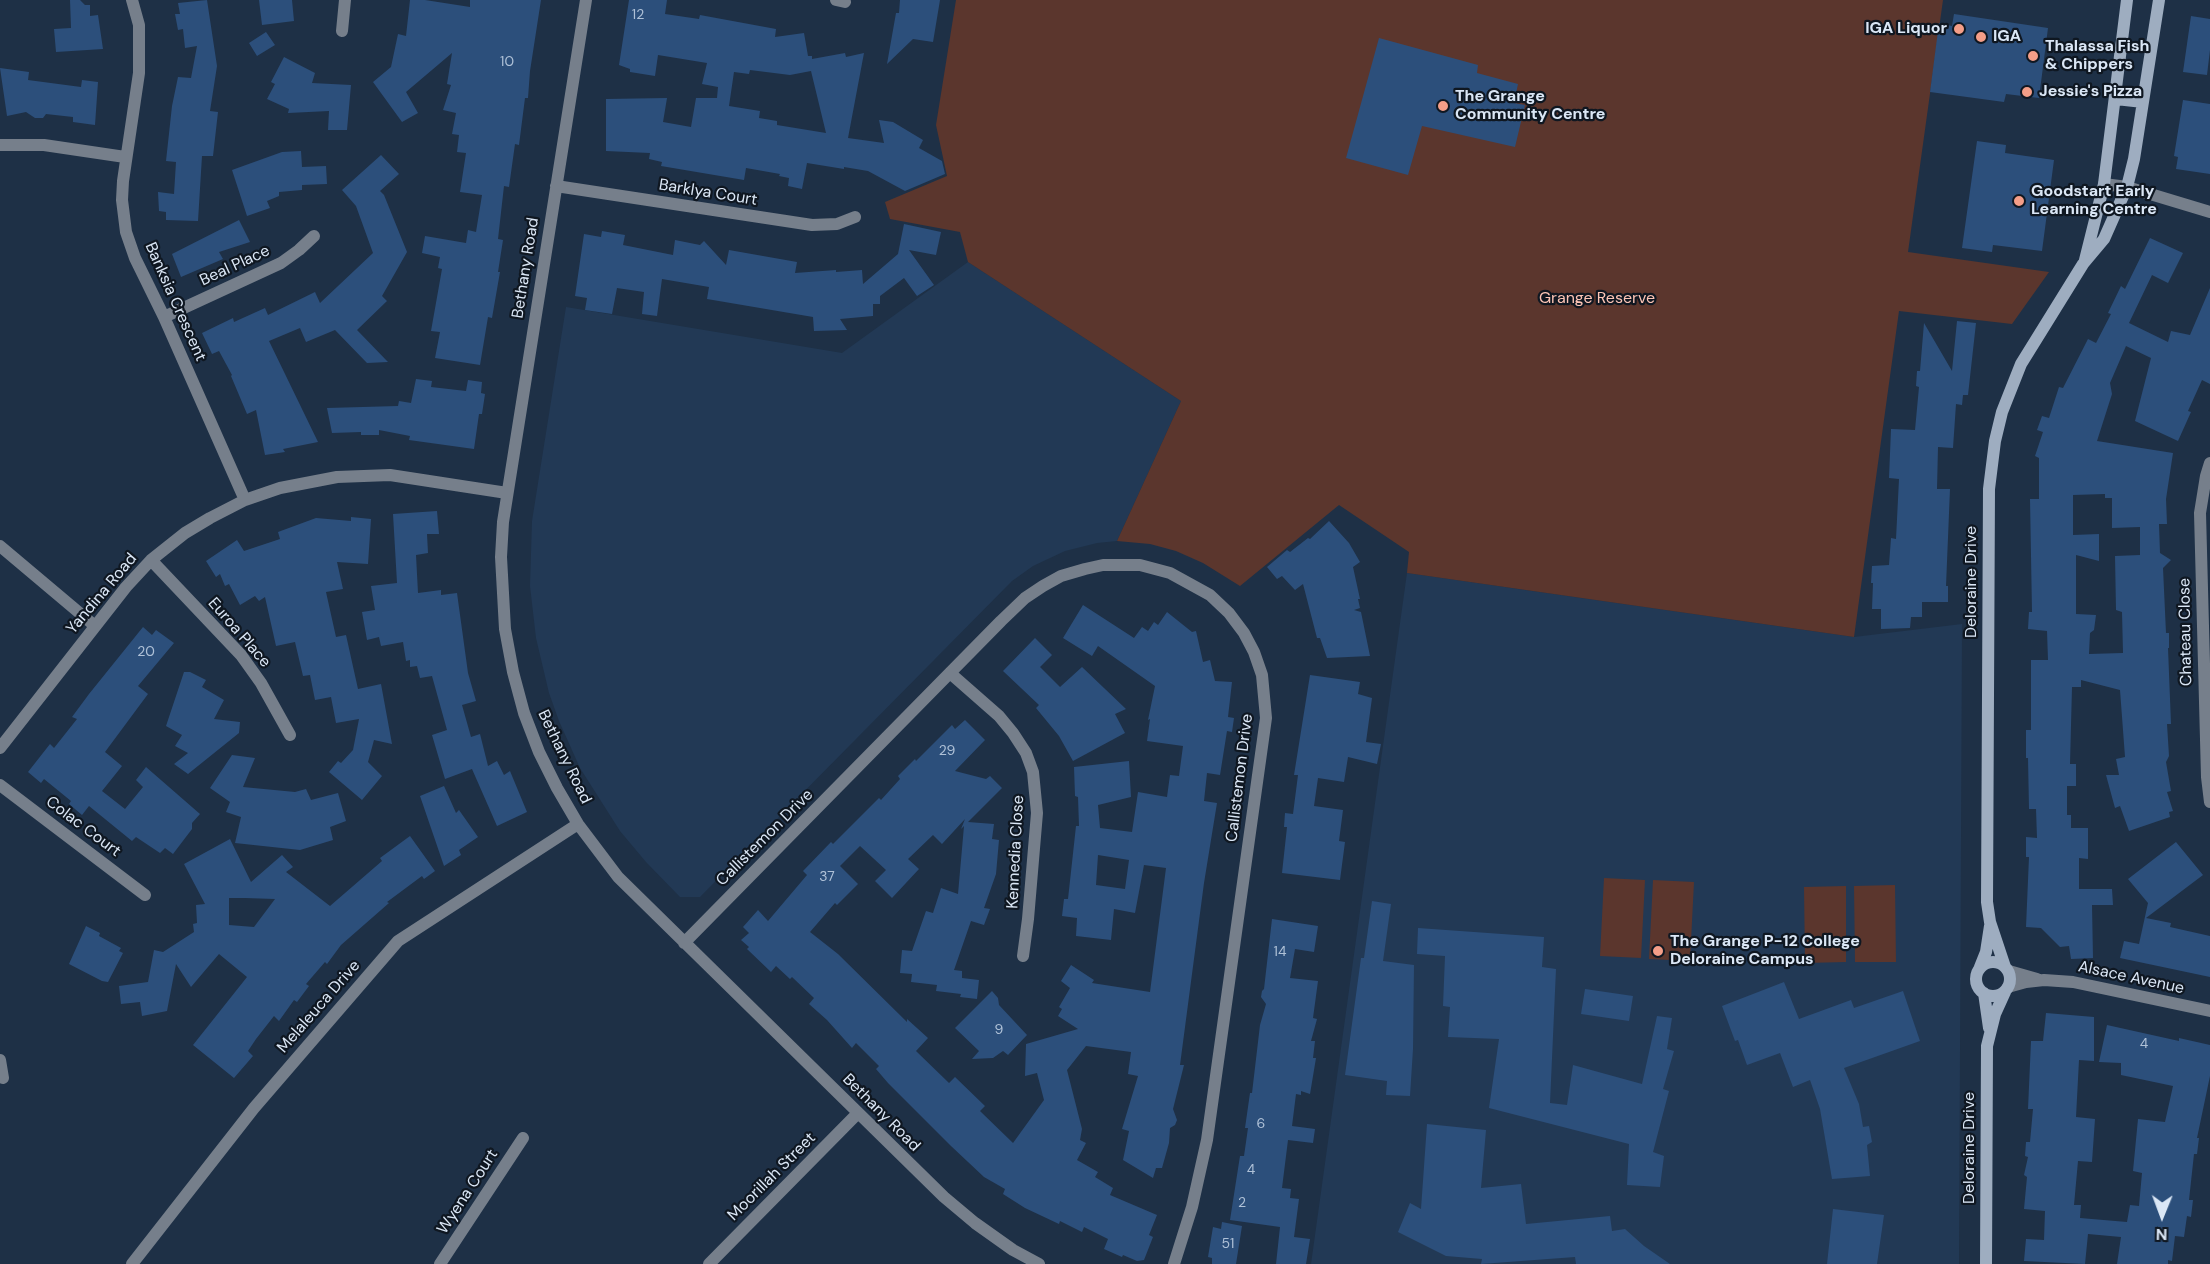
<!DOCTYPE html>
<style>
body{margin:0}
#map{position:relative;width:2210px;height:1264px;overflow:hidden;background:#1e3046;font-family:"DM Sans",sans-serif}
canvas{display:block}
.north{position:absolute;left:2132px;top:1186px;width:60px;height:60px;-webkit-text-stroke:4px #0f1721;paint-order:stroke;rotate:181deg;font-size:16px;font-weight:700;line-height:24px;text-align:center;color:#dbe7f6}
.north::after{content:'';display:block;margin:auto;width:21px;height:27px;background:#dbe7f6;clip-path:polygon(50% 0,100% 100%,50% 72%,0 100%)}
</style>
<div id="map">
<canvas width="2210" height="1264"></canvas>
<div class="north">N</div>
</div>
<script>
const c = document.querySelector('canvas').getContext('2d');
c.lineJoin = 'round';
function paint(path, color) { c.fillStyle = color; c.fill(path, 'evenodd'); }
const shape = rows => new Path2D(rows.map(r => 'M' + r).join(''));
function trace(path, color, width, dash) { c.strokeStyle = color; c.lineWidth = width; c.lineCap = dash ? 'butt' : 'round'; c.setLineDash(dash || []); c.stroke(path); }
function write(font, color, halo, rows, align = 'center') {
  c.font = font + ' "DM Sans",sans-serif'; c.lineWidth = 4.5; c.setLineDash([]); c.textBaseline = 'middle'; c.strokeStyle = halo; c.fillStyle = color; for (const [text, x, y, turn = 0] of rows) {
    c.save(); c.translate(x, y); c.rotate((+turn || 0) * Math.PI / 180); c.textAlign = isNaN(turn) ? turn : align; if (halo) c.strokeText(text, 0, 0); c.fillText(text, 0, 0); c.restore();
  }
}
const built = shape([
 [968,262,1181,401,1117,541,1097,543,1065,551,1033,566,1012,581,700,897,680,897,646,862,620,831,580,768,559,721,549,693,536,638,530,586,532,521,566,307,842,353],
 [1407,573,1854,637,1962,624,1959,1264,1311,1264]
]);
const green = shape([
 [956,0,1943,0,1908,252,2049,272,2012,324,1899,311,1854,637,1407,573,1409,552,1339,505,1240,586,1203,563,1176,551,1150,544,1117,541,1181,401,968,262,960,232,890,219,885,202,947,176,936,125],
 [1604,878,1645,880,1641,958,1600,956],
 [1653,880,1694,882,1690,961,1649,959],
 [1895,885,1896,962,1855,962,1854,886],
 [1846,886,1846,962,1805,963,1804,887]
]);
const building = shape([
 [70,0,80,0,85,5,90,5,90,16,98,15,103,49,56,52,54,29,71,28],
 [207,0,217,66,210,111,218,112,213,156,202,156,198,221,166,220,166,212,159,211,158,192,174,194,176,162,166,161,172,106,178,77,191,78,197,46,185,48,183,29,178,30,175,14,180,14,178,3],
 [259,0,292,0,294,21,262,25],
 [410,0,425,0,470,7,470,0,541,0,530,71,528,98,525,98,519,145,515,144,509,187,504,186,498,239,503,240,498,272,500,272,492,318,488,317,480,365,435,358,440,332,431,331,442,269,438,268,440,257,422,253,425,236,466,243,468,230,476,232,482,195,460,192,466,153,457,152,459,135,452,134,456,113,443,110,451,85,447,84,452,53,406,92,418,113,402,122,373,82,391,67,398,34,406,36],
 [629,0,667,0,665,14,699,19,700,15,776,29,775,37,804,33,808,56,812,56,812,59,845,53,846,57,864,53,848,138,884,143,879,120,893,122,923,140,919,148,942,161,945,174,905,191,868,171,844,167,844,169,807,163,802,189,788,186,789,178,779,176,780,174,746,168,744,180,661,166,662,162,649,159,650,153,606,151,606,99,667,98,663,122,691,127,696,98,717,98,718,87,702,84,707,63,658,55,655,76,630,72,630,69,619,65],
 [750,70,790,75,811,71,826,133,777,125,777,121,759,118,760,111,729,106,734,72,749,74],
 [900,0,940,0,933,42,913,39,887,64,896,13,899,13],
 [1954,14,2048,28,2039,98,2006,94,2004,102,1930,92,1939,23,1952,26],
 [2191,16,2210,19,2210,50,2207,75,2183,72],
 [266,32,275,45,257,56,249,43],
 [1379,38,1478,65,1477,73,1518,84,1514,103,1525,105,1515,147,1422,126,1408,175,1346,158],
 [284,57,315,73,312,83,351,85,347,130,328,130,329,111,288,113,289,109,267,99,275,84,271,82],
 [0,68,29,72,28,80,81,87,82,80,98,82,95,125,73,122,73,117,46,114,43,118,35,118,26,112,7,116],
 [2183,100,2210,104,2210,174,2176,169,2178,157,2174,156],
 [1977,141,2006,145,2005,153,2054,160,2042,251,1993,245,1992,252,1962,248],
 [301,151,302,167,326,166,327,184,302,185,302,190,279,192,279,196,267,201,270,208,247,216,232,170,282,152],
 [381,155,399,174,380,191,384,195,407,252,382,296,387,301,357,330,388,362,367,363,335,330,306,342,300,328,269,341,318,442,283,449,285,452,265,455,256,410,247,414,231,376,232,375,219,351,212,354,202,333,233,318,234,322,265,308,268,315,315,292,320,303,373,253,356,206,342,190],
 [239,220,250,242,219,252,223,259,181,277,172,254],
 [904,224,941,232,936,255,909,250,934,285,917,296,904,278,880,296,880,304,873,304,873,316,840,319,847,330,814,331,813,317,707,299,709,287,662,279,657,316,642,314,644,292,617,288,612,314,585,310,587,298,575,296,584,234,601,237,602,231,625,235,623,245,673,255,675,240,700,245,704,241,726,265,729,250,797,262,795,273,836,270,836,272,862,270,863,284,898,254],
 [2150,238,2183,253,2168,283,2152,275,2129,323,2168,342,2171,331,2190,335,2210,288,2210,384,2202,380,2188,411,2191,412,2178,441,2135,421,2151,358,2126,346,2110,383,2112,394,2097,441,2173,453,2166,499,2167,524,2159,524,2160,553,2171,560,2163,568,2166,633,2169,633,2169,648,2168,648,2171,724,2167,724,2169,756,2166,762,2171,791,2167,792,2173,811,2169,812,2170,817,2129,831,2120,806,2115,808,2106,775,2119,775,2116,759,2125,757,2120,690,2081,680,2081,687,2072,687,2070,764,2076,764,2076,786,2067,786,2067,815,2071,815,2071,828,2088,828,2088,859,2079,858,2079,889,2112,889,2113,905,2092,905,2093,958,2071,959,2069,946,2060,947,2041,928,2026,927,2029,857,2026,857,2026,837,2037,838,2036,809,2029,809,2028,758,2026,758,2026,730,2031,730,2031,660,2048,660,2047,631,2028,629,2029,612,2032,612,2030,499,2039,499,2039,458,2035,456,2043,432,2037,430,2042,416,2049,418,2059,387,2063,388,2088,339,2096,343,2111,314,2108,313,2121,286,2125,289],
 [2105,494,2105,498,2112,498,2112,528,2140,527,2140,555,2115,556,2116,610,2122,612,2123,653,2089,654,2090,633,2094,630,2096,615,2076,614,2076,555,2099,561,2099,534,2073,535,2073,495],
 [1957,321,1976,323,1968,395,1963,395,1962,405,1956,404,1953,448,1938,447,1937,489,1950,489,1946,586,1948,586,1948,602,1922,602,1922,617,1911,617,1910,628,1881,629,1881,609,1872,609,1873,583,1871,583,1872,566,1889,565,1891,538,1896,539,1899,479,1889,478,1891,429,1915,430,1919,387,1916,386,1917,371,1920,371,1924,323,1952,371],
 [416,379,432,381,431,387,466,391,468,380,482,382,481,393,485,394,482,414,479,414,474,449,409,440,410,436,379,430,379,435,361,435,361,432,332,433,327,408,398,406,399,401,411,403],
 [437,511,439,534,427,534,428,553,416,555,418,593,441,590,441,595,457,593,468,673,476,701,462,705,471,737,480,734,488,766,497,761,504,775,510,771,527,812,497,826,472,769,445,779,432,735,447,730,432,676,420,678,417,666,410,667,410,660,406,661,403,642,381,646,379,637,367,640,362,612,375,610,371,586,397,583,393,514],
 [351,517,371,519,368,564,337,562,343,589,326,592,336,637,346,635,358,689,381,684,392,744,374,740,368,762,382,776,362,800,329,772,338,761,341,763,353,750,359,719,336,723,331,697,315,700,310,675,303,676,295,642,276,646,265,597,259,601,255,596,240,605,229,584,225,586,220,574,216,577,206,561,237,540,244,551,280,539,278,532,316,518,351,521],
 [1329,521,1349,543,1360,562,1353,567,1360,599,1358,599,1360,608,1354,610,1361,612,1370,656,1327,658,1320,638,1317,638,1303,584,1295,590,1282,576,1277,579,1267,567,1287,550,1290,552,1308,538,1310,539],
 [1083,605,1134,638,1142,627,1148,631,1154,622,1158,625,1167,612,1192,632,1196,631,1203,662,1210,660,1215,681,1232,682,1228,717,1234,718,1232,732,1227,731,1220,775,1207,773,1204,801,1217,803,1204,883,1180,1065,1184,1065,1173,1109,1177,1120,1175,1125,1170,1128,1169,1143,1162,1168,1156,1168,1153,1178,1123,1160,1129,1131,1122,1129,1138,1076,1128,1074,1131,1052,1086,1046,1067,1070,1082,1129,1080,1140,1086,1143,1077,1160,1098,1172,1095,1177,1113,1188,1110,1195,1157,1215,1149,1235,1153,1237,1144,1260,1137,1261,1123,1255,1122,1257,1104,1249,1108,1239,1084,1227,1082,1232,1060,1221,1059,1224,1025,1208,1003,1194,1005,1189,984,1177,951,1146,888,1083,876,1069,879,1066,856,1043,852,1048,827,1020,809,1004,814,998,792,977,790,979,776,966,771,972,747,949,749,947,741,940,749,933,743,927,758,910,768,921,807,875,803,871,831,842,833,844,879,798,881,800,900,779,898,776,915,759,916,761,952,725,955,729,965,720,985,740,955,771,986,779,990,776,1002,788,968,822,994,824,992,839,999,840,996,874,984,908,990,909,984,925,971,921,954,970,962,971,962,978,979,980,977,999,960,997,961,994,936,991,937,985,911,982,912,974,900,973,902,950,912,951,926,911,933,913,941,888,958,894,964,826,961,829,965,819,942,844,933,835,908,859,919,869,892,898,875,881,886,870,860,846,840,866,858,884,837,905,835,903,810,932,838,954,907,1022,907,1019,928,1038,916,1051,949,1083,955,1077,985,1106,980,1111,1013,1143,1044,1100,1037,1073,1025,1076,1026,1044,1078,1029,1058,1016,1062,1009,1059,1007,1070,988,1061,981,1071,965,1094,980,1092,983,1150,992,1166,868,1144,865,1135,913,1114,909,1111,940,1076,936,1077,918,1062,916,1064,899,1068,899,1076,826,1079,826,1078,797,1075,796,1074,767,1129,761,1131,797,1098,805,1100,828,1132,832,1138,792,1167,797,1170,775,1179,776,1183,746,1147,741,1150,719,1148,720,1155,686,1098,646,1092,656,1063,638],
 [1098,855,1129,860,1125,889,1096,885],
 [143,627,152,635,156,630,174,643,138,686,148,694,105,752,122,766,102,791,125,809,143,787,136,780,146,767,200,814,192,823,192,829,173,854,165,848,160,853,136,837,132,841,89,806,82,815,69,804,71,801,44,779,41,783,28,772,50,744,54,748,77,719,72,717,89,694],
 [1035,638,1052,655,1040,667,1060,687,1082,667,1126,709,1115,714,1125,733,1073,761,1059,736,1036,708,1039,705,1003,671],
 [184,672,190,672,206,680,202,687,224,700,214,719,240,722,239,733,188,774,174,764,188,753,175,746,182,735,166,726],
 [1310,675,1360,682,1358,694,1372,698,1366,742,1381,744,1377,764,1348,757,1344,782,1318,778,1314,806,1343,810,1339,841,1345,842,1340,880,1282,873,1287,827,1284,827,1285,813,1293,814,1298,775,1294,775],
 [232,755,255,758,243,787,295,792,306,789,311,800,338,793,346,821,330,827,333,840,300,850,235,843,241,817,226,812,230,802,210,788],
 [444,786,456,813,459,810,478,837,459,850,461,855,444,866,420,796],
 [410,836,435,871,424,879,422,876,387,902,389,903,341,945,327,964,325,962,306,984,309,986,297,1002,294,1000,279,1021,274,1016,256,1039,248,1051,253,1056,234,1078,193,1045,247,977,219,954,191,987,176,964,167,1011,142,1016,140,1002,121,1004,119,986,148,982,154,950,163,952,194,932,193,924,197,923,196,905,205,904,184,864,230,839,251,882,282,855,293,867,286,872,330,906,382,861,380,858],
 [229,898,245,898,275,899,254,927,229,925],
 [2176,842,2203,875,2146,918,2171,923,2170,927,2210,936,2210,977,2120,958,2124,941,2139,944,2148,903,2128,879],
 [1372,901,1391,904,1383,961,1414,965,1413,1049,1410,1096,1386,1095,1387,1081,1345,1075,1361,958,1364,958],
 [1272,919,1318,926,1314,952,1295,949,1290,978,1318,981,1313,1018,1317,1019,1311,1041,1315,1041,1313,1058,1316,1058,1310,1094,1301,1091,1301,1095,1296,1094,1292,1126,1315,1129,1313,1143,1288,1140,1282,1188,1291,1189,1290,1198,1299,1199,1294,1237,1310,1239,1306,1264,1276,1264,1280,1227,1230,1220,1240,1156,1244,1156,1248,1128,1245,1128,1250,1093,1252,1093,1260,1025,1266,1004,1261,997,1262,991,1264,989],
 [86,926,100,933,99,936,121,948,119,951,123,953,108,982,102,981,69,964],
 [1418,928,1544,937,1542,967,1556,969,1550,1103,1567,1105,1573,1065,1642,1084,1657,1016,1672,1018,1667,1049,1674,1051,1663,1089,1669,1091,1653,1152,1664,1156,1660,1187,1627,1185,1629,1144,1489,1108,1499,1039,1448,1037,1450,1007,1443,1006,1445,956,1417,954],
 [1784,982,1799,1019,1851,1000,1854,1008,1903,991,1920,1041,1844,1068,1859,1104,1863,1127,1869,1126,1872,1142,1867,1145,1870,1176,1832,1179,1820,1109,1810,1080,1793,1087,1780,1053,1747,1065,1738,1040,1735,1041,1722,1006],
 [1585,989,1633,996,1629,1021,1581,1014],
 [992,991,998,998,999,1005,1027,1035,1008,1055,1003,1051,993,1058,972,1059,979,1051,955,1028],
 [2046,1013,2094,1017,2094,1061,2079,1060,2076,1117,2095,1119,2092,1162,2078,1161,2074,1205,2081,1205,2080,1218,2127,1222,2130,1205,2139,1206,2142,1173,2133,1171,2138,1119,2165,1122,2173,1086,2121,1075,2121,1063,2099,1062,2107,1025,2179,1041,2179,1038,2210,1045,2210,1076,2197,1138,2199,1138,2197,1154,2194,1154,2189,1200,2193,1200,2191,1217,2187,1216,2184,1237,2175,1236,2172,1261,2168,1260,2168,1264,2117,1264,2121,1237,2088,1234,2085,1264,2024,1261,2026,1239,2044,1240,2045,1211,2024,1209,2027,1177,2024,1175,2028,1157,2025,1156,2026,1142,2030,1142,2033,1109,2028,1109,2031,1041,2043,1041],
 [1427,1124,1486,1130,1481,1188,1521,1184,1526,1224,1610,1216,1612,1231,1625,1229,1644,1246,1670,1264,1576,1264,1575,1257,1481,1264,1482,1259,1446,1256,1398,1232,1410,1203,1421,1209],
 [1833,1209,1884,1215,1877,1264,1827,1264],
 [1222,1222,1242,1226,1236,1264,1212,1264,1212,1258,1208,1257,1213,1227,1221,1229]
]);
const street = shape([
 [132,0,139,25,139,73,123,181,122,200,126,232,135,258,164,317,245,500],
 [586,0,503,522,501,557,505,629,513,672,524,713,539,752,557,788,578,824,618,877,944,1197,975,1223,1013,1250,1039,1264],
 [836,0,845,2],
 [342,31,345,0],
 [0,145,44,145,125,157],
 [2104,184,2127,187,2210,212],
 [556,186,812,225,837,224,855,217],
 [164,317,281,263,299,250,314,236],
 [2210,463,2206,476,2200,513,2207,777,2210,802],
 [0,546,95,626],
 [151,560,241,655,261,683,290,735],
 [950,673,999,716,1013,733,1026,753,1033,772,1037,813,1028,919,1023,956],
 [0,748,126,587,151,560,185,533,210,518,245,500,280,488,337,477,390,475,507,493],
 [0,785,145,895],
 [684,943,1001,621,1025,598,1043,586,1061,576,1085,569,1103,565,1140,565,1170,573,1210,595,1229,613,1244,633,1254,652,1262,675,1266,718,1207,1140,1192,1207,1174,1264],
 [2009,971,2037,979],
 [2008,987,2026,982,2044,980,2073,982,2210,1011],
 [0,1060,3,1078],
 [132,1264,254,1108,398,941,578,824],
 [440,1264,523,1138],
 [709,1264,858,1113]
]);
const secondary = shape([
 [2116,99,2143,102],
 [2085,260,2104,184,2127,0],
 '1976 979a17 17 0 1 1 34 0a17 17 0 1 1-34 0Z',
 [1980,967,1986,952,1990,926],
 [2005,967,1990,922,1987,902,1989,489,1995,441,2002,412,2021,364,2083,264,2104,239,2127,187,2134,159,2159,0],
 [1984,993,1989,1028],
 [1986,1264,1987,1046,1995,1014,2005,992]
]);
const markers = [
 [1959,29,6,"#f49e88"],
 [1981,37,6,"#f49e88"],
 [2033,56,6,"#f49e88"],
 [2027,92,6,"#f49e88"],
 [1443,106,6,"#f49e88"],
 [2019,201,6,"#f49e88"],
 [1658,951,6,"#f49e88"]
];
const numberNames = [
 ["12",638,15],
 ["10",507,62],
 ["20",146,652],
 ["29",947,751],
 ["37",827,877],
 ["14",1280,952],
 ["9",999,1030],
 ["4",2144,1044],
 ["6",1261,1124],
 ["4",1251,1170],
 ["2",1242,1203],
 ["51",1228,1244]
];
const poiNames = [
 ["IGA Liquor",1947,29,"right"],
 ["IGA",1993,37],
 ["Thalassa Fish",2045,47],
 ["& Chippers",2045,65],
 ["Jessie's Pizza",2039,92],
 ["The Grange",1455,97],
 ["Community Centre",1455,115],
 ["Goodstart Early",2031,192],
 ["Learning Centre",2031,210],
 ["The Grange P-12 College",1670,942],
 ["Deloraine Campus",1670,960]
];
const streetNames = [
 ["Barklya Court",708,193,9],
 ["Beal Place",235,266,-25],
 ["Bethany Road",526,268,-81],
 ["Banksia Crescent",175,302,66],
 ["Deloraine Drive",1972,582,-90],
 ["Yandina Road",102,594,-50],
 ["Chateau Close",2186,632,-91],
 ["Euroa Place",239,633,49],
 ["Bethany Road",564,757,64],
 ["Callistemon Drive",1240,778,-83],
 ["Colac Court",83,827,37],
 ["Callistemon Drive",765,838,-45],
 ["Kennedia Close",1016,852,-87],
 ["Alsace Avenue",2131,978,12],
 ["Melaleuca Drive",319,1007,-49],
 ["Bethany Road",881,1113,45],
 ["Deloraine Drive",1970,1148,-90],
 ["Moorillah Street",772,1177,-45],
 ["Wyena Court",468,1192,-57]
];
const parkNames = [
 ["Grange Reserve",1597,299]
];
paint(built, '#223955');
paint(green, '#5b362d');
paint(building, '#2c4f7b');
trace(street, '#767f8b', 12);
trace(secondary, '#9eadc0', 12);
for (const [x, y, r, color] of markers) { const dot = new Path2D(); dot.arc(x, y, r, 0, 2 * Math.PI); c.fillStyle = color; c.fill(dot); trace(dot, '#0f1721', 2); }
write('14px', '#afc1d7', null, numberNames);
write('bold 16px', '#dbe7f6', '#0f1721', poiNames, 'left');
write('16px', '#dbe7f6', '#0f1721', streetNames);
write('16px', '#fdc5b6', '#0f1721', parkNames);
</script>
